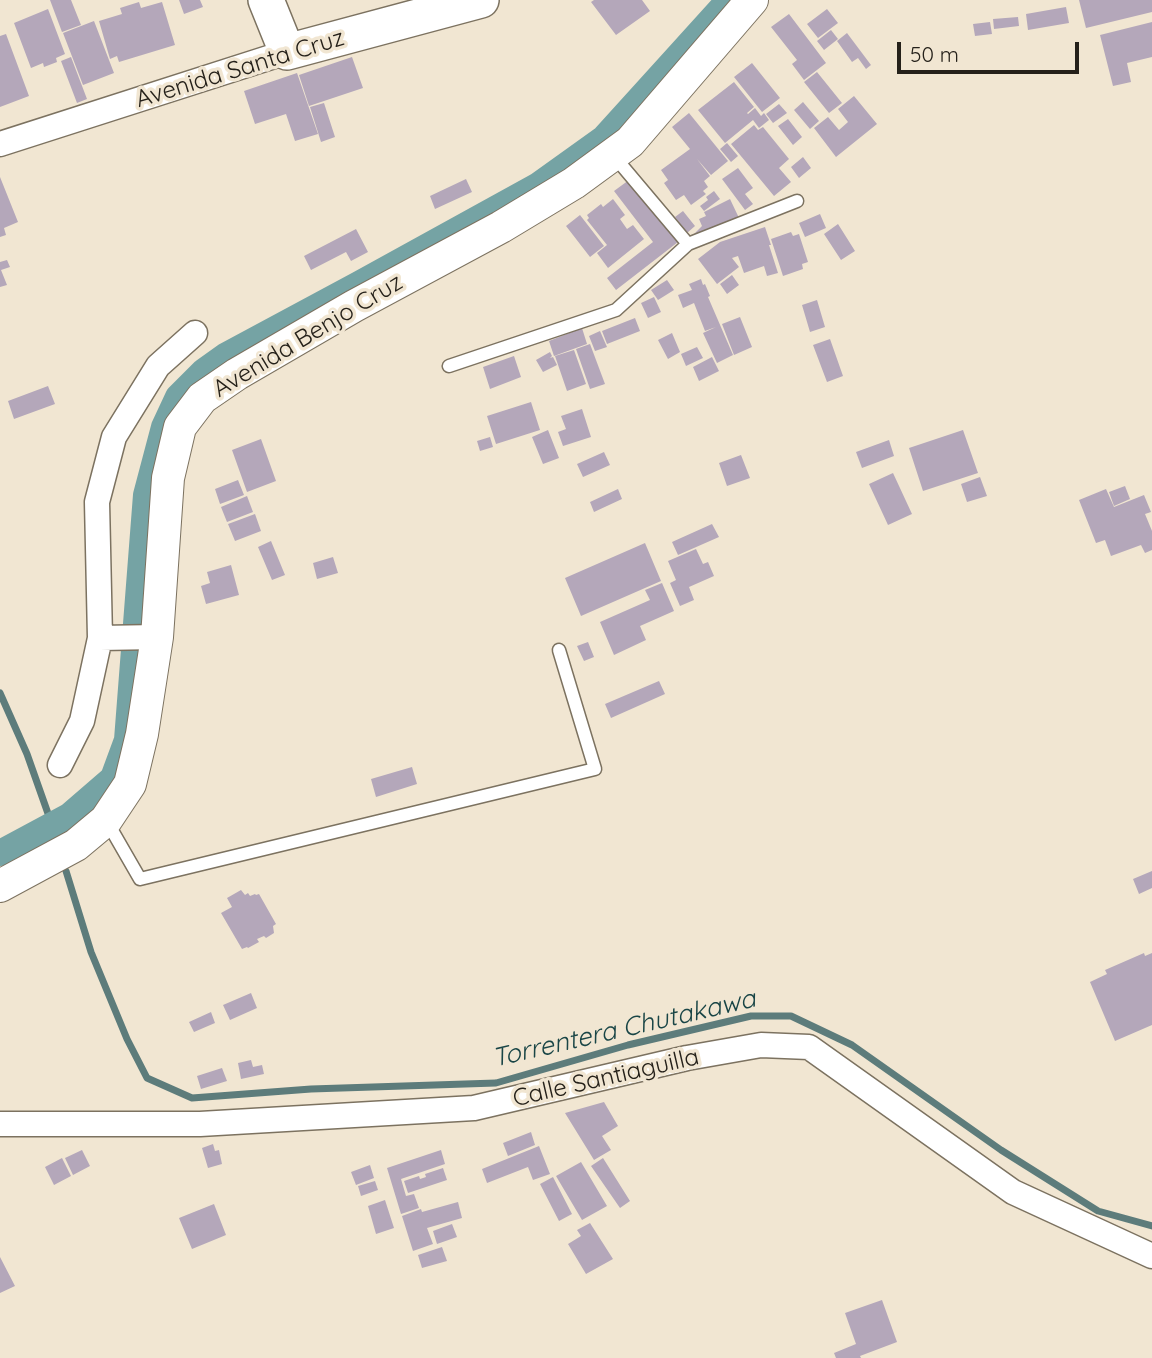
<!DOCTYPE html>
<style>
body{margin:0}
#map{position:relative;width:1152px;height:1358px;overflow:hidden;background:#f1e6d2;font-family:Quicksand,sans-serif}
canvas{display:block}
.scale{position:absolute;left:897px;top:42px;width:182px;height:32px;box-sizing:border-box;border:4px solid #25211a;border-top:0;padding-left:9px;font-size:21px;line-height:24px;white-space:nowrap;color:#25211a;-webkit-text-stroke:5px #f1e6d2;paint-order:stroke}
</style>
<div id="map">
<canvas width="1152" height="1358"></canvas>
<div class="scale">50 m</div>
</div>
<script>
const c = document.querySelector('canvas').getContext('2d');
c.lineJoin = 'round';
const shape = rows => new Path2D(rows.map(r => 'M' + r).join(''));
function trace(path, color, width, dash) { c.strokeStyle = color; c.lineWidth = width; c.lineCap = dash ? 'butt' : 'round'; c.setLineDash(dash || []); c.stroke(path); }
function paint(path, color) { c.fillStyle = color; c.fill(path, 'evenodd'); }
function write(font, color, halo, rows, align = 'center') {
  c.font = font + ' Quicksand,sans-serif'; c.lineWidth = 7; c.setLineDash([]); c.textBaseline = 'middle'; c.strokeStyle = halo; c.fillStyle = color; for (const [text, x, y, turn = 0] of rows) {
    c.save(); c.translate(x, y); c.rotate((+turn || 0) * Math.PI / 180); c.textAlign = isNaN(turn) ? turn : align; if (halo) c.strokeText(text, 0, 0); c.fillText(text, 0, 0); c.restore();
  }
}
const stream = shape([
 [0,693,27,754,57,839],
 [66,871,91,952,127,1039,147,1078,192,1098,311,1089,496,1083,628,1045,751,1016,791,1016,852,1045,1001,1150,1098,1211,1152,1226]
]);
const canal = shape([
 [0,853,69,816,113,778,127,740,146,495,164,427,178,397,204,371,225,356,359,284,537,186,604,138,729,0]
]);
const building = shape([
 [50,0,71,0,81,25,62,32],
 [179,0,200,0,203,7,184,14],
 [594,0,642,0,650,11,616,35,591,2],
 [1079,0,1152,0,1152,12,1086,28],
 [139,2,141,8,162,2,175,45,119,62,117,56,110,59,99,21,122,14,120,8],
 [1066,7,1069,23,1028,30,1026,14],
 [48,9,65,54,56,58,57,62,44,67,43,63,31,68,14,23],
 [827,9,838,23,818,38,807,24],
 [789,14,826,63,804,80,792,64,797,60,771,27],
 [1018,17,1019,26,994,29,993,19],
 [94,21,114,73,83,85,63,33],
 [990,22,992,34,975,36,973,24],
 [1152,22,1152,57,1127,63,1131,82,1113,86,1100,35],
 [831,30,838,39,824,50,817,41],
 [847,33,871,65,866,69,858,58,852,62,837,41],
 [6,34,29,96,0,107,0,36],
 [71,57,87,99,77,103,61,61],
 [352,57,363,88,309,106,299,75],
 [752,63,780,98,762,112,734,77],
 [817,72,842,103,829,113,804,82],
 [297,73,318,134,295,141,286,114,255,124,244,91],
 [734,82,754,107,747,113,748,114,755,108,761,116,764,113,769,120,759,128,753,120,725,143,698,110],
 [854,96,877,124,836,157,814,128,828,117,839,130,848,122,838,109],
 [803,102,819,121,810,129,794,110],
 [324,103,335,137,321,142,310,107],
 [779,104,787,113,773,123,766,114],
 [689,113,728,161,711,175,697,159,710,176,704,181,708,187,703,191,706,194,691,205,684,195,676,200,664,183,668,180,661,170,690,149,672,127],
 [788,119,802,137,793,145,778,126],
 [754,125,758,130,763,127,789,159,779,168,791,182,774,196,731,144],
 [727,143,738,156,731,162,720,149],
 [803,157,811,168,799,178,791,167],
 [738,168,753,188,745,194,753,204,745,210,722,179],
 [0,177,18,222,4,228,6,235,0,237],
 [466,179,472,192,435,209,430,196],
 [629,180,678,242,616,290,607,278,653,242,614,191],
 [714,191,720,199,704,211,700,206,708,200,706,197],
 [613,199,625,215,620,219,627,229,633,225,644,239,608,268,597,253,607,245,587,220,589,218,587,215,601,204,603,207],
 [730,199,739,218,692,236,702,226,699,219,706,216,704,212],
 [683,211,695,226,687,233,675,217],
 [820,214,826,228,805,237,799,223],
 [580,215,604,246,590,257,566,226],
 [838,224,855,251,841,260,824,234],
 [765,227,771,245,769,245,778,273,767,276,764,266,744,273,738,256,732,258,739,267,717,284,698,259,720,242],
 [356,229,368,252,351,261,346,252,311,270,304,256],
 [791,232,793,236,799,234,808,262,802,264,803,269,783,276,771,239],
 [7,260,10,267,1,270,7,285,0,287,0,262],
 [732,275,739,285,727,294,720,284],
 [701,279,703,285,705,284,710,296,708,297,733,355,717,363,703,333,716,327,705,331,694,303,683,308,678,295,692,290,689,284],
 [667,280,674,290,658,300,651,290],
 [654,297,661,312,648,318,641,303],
 [817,300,825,327,810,332,802,305],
 [740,317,752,347,734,355,722,324],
 [635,318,640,331,607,344,602,331],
 [582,328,587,344,554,356,549,341],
 [600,331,607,347,595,351,589,336],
 [672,333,680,352,668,359,658,340],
 [830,339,843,376,827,382,813,345],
 [590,344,605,384,590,389,576,349],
 [697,347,703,358,686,366,681,354],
 [574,350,586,384,567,391,555,356],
 [550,352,552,356,550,358,553,357,557,365,543,372,536,360],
 [514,356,521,377,490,389,483,367],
 [712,357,719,371,699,381,693,367],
 [48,386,55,404,14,419,8,401],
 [531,402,540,430,496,444,487,416],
 [582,409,591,437,563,446,558,432,566,429,561,416],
 [548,430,559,458,543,464,532,437],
 [963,430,978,473,923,491,909,448],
 [490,437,493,447,480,451,477,441],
 [261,439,276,481,247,492,232,450],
 [889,440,894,456,862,468,856,452],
 [604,452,610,465,583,477,577,464],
 [741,455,750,478,727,486,719,463],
 [893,473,912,514,888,525,869,484],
 [980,477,987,496,967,502,961,484],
 [238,480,244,495,220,504,215,489],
 [1125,486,1130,499,1114,506,1109,492],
 [618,489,622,499,594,512,590,502],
 [1106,489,1114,507,1144,495,1151,512,1145,514,1152,531,1152,550,1145,553,1141,545,1111,556,1105,540,1096,543,1079,500],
 [247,496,253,512,227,522,221,507],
 [255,514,261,531,235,541,228,524],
 [712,524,719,537,678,555,672,542],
 [271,541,285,575,272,580,258,547],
 [645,543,661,581,581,616,565,578],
 [696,549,703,564,708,562,714,576,689,587,694,600,680,606,670,583,676,580,668,561],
 [333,557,338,573,317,579,313,563],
 [231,565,239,595,206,604,201,586,210,583,207,572],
 [662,583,674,611,640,626,646,640,614,655,600,622,650,600,645,590],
 [588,642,594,657,584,661,577,646],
 [659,681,665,694,611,718,605,704],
 [412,767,417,784,376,797,371,779],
 [1152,871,1152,888,1139,894,1133,879],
 [241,890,245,895,248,893,250,896,255,894,256,895,259,894,276,924,273,926,274,933,266,938,264,936,257,939,259,942,248,948,247,947,242,949,221,913,232,907,227,898],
 [1144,953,1145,956,1152,953,1152,1025,1115,1041,1090,982,1107,974,1105,970],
 [251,993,257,1008,230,1020,223,1005],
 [211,1012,215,1023,194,1032,189,1022],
 [251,1060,253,1067,262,1065,264,1074,241,1079,238,1063],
 [222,1068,227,1081,201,1089,197,1076],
 [604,1102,618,1126,602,1136,611,1150,594,1160,565,1113],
 [531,1132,535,1145,508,1156,503,1143],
 [213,1144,215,1151,219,1150,222,1164,208,1168,202,1148],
 [539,1146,550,1174,533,1180,528,1167,487,1183,482,1169],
 [82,1150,90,1166,73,1175,65,1158],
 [441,1150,445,1164,401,1179,406,1196,414,1194,419,1208,401,1214,387,1168],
 [62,1158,71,1176,54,1185,45,1167],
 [603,1158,630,1201,620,1208,591,1166],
 [581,1162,607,1206,582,1220,556,1176],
 [370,1165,374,1178,356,1185,351,1172],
 [443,1168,447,1180,408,1193,404,1181,419,1176,420,1179,426,1177,425,1174],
 [553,1177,572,1214,559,1221,540,1184],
 [375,1181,378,1190,361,1196,358,1186],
 [385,1200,394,1228,376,1234,368,1206],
 [458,1202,462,1218,427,1228,433,1244,413,1251,402,1216,421,1209,422,1212],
 [214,1204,226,1235,192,1249,179,1218],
 [590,1223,613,1259,586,1274,568,1244,581,1236,577,1230],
 [452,1224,457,1237,437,1244,433,1231],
 [442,1247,447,1261,422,1268,418,1255],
 [0,1257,15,1286,0,1293],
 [882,1300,897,1342,860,1356,861,1358,836,1358,834,1353,856,1344,845,1313]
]);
const service = shape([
 [613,155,688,244],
 [449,366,616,310,688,244,797,201],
 [106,820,140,879,595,769,559,650]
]);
const minor = shape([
 [0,144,287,52],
 [100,638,157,637],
 [60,765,82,721,100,638,97,502,114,437,158,366,195,333],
 [0,1124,200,1124,474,1108,687,1058,761,1045,809,1047,1013,1192,1152,1256]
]);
const tertiary = shape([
 [0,886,76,845,106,820,130,784,142,734,157,637,168,478,180,427,202,398,237,374,354,306,501,227,574,183,630,142,752,0]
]);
const secondary = shape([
 [266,0,287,52,481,0]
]);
const streetNames = [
 ["Avenida Santa Cruz",240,69,-17],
 ["Avenida Benjo Cruz",308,336,-31],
 ["Calle Santiaguilla",606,1078,-13]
];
const waterNames = [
 ["Torrentera Chutakawa",624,1029,-13]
];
trace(stream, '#5d7c7b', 7);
trace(canal, '#75a3a4', 26);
paint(building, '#b4a7ba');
trace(service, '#7c7260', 15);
trace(minor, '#7c7260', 27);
trace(tertiary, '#7c7260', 34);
trace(secondary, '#7c7260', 38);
trace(service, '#fff', 12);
trace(minor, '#fff', 24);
trace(tertiary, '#fff', 32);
trace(secondary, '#fff', 35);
write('24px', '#25211a', '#f1e6d2', streetNames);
write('italic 26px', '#194546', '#f1e6d2', waterNames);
</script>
